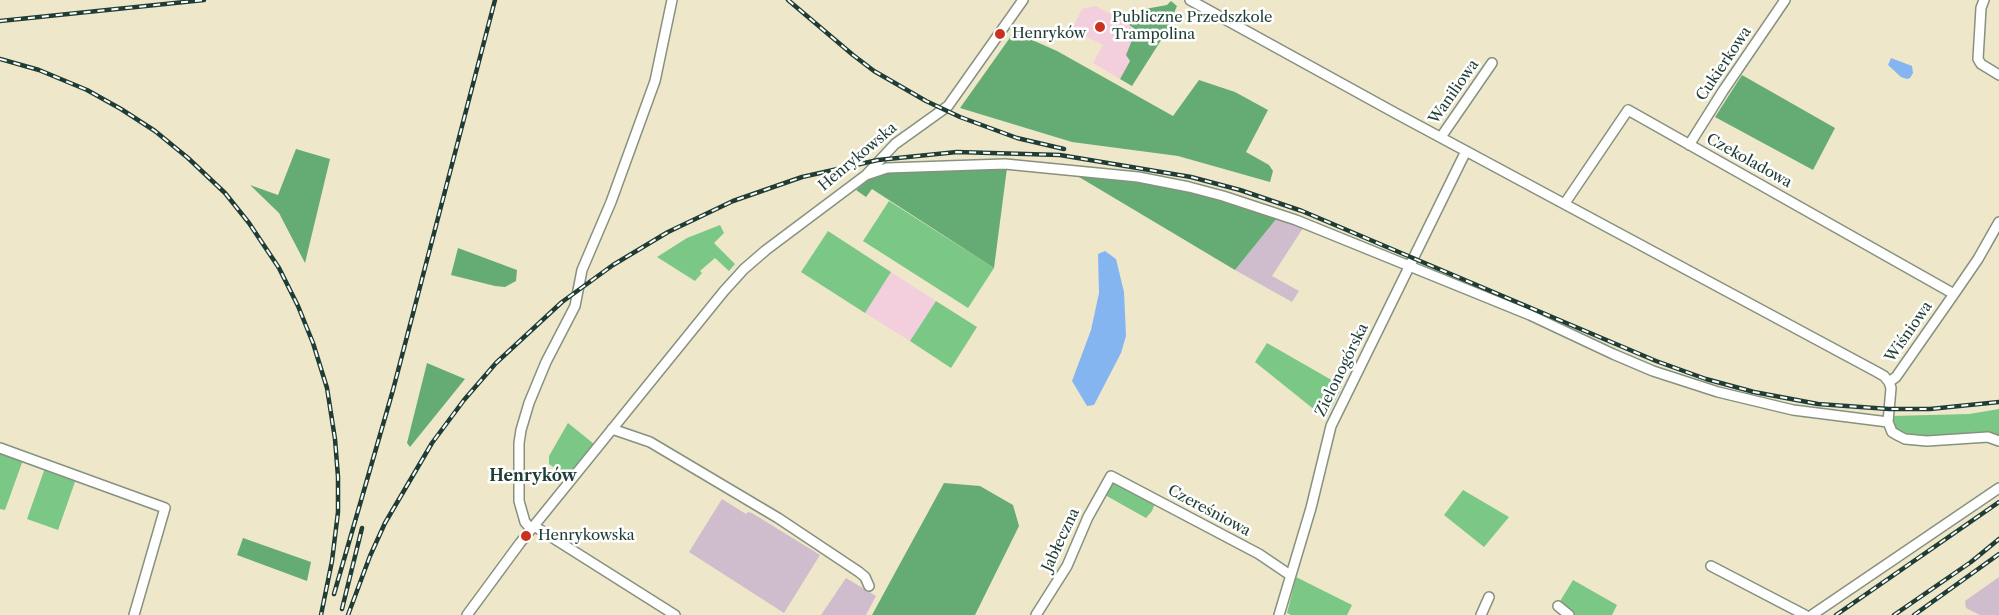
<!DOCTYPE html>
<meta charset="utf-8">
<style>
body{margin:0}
canvas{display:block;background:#eee7ca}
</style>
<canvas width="1999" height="615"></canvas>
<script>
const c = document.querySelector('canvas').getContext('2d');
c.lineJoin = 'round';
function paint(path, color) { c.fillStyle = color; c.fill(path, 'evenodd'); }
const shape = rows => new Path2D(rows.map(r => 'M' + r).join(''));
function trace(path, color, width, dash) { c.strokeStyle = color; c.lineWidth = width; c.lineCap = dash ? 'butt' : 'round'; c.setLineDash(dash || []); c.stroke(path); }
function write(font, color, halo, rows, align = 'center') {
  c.font = font + ' "Libre Caslon Text",serif'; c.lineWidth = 5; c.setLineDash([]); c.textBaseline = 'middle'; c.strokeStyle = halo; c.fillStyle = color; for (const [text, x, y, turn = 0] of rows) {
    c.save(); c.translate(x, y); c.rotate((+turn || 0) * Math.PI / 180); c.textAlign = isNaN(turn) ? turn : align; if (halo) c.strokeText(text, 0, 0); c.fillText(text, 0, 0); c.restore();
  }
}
const built = shape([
 [1096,6,1127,23,1136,30,1126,55,1130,61,1120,79,1093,63,1103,45,1072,29,1082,9],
 [891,272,936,301,910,341,865,313]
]);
const industrial = shape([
 [1277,218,1303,228,1272,276,1299,291,1292,302,1235,270],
 [722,499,746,514,748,512,752,513,820,555,784,613,689,552],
 [1999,577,1999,615,1980,615,1966,608,1965,601],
 [846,578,876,596,866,615,821,615]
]);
const green = shape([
 [889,201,994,268,968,308,863,241],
 [720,225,724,233,714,243,735,264,729,271,715,258,700,271,702,273,695,281,657,257,687,238],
 [828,231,891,272,865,313,801,272],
 [936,301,977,327,951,368,910,341],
 [1267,343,1342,386,1326,419,1255,362],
 [1999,409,1999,438,1918,438,1906,436,1894,427,1891,416,1969,414],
 [568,423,594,444,568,477,549,464,549,456],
 [0,452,23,460,5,510,0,509],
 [45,468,76,479,58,530,27,519],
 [1114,481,1155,503,1152,511,1146,518,1105,495],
 [1463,490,1509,517,1484,547,1444,515],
 [1296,577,1352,605,1347,615,1291,615,1287,613],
 [1573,580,1617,605,1612,615,1574,615,1559,603]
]);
const forest = shape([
 [1171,1,1177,6,1174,13,1170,12,1169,17,1172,23,1132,86,1120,79,1130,61,1126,55,1136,30,1127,23,1132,15,1139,16,1145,9,1167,5],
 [1014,32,1057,51,1173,116,1199,80,1235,92,1268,110,1246,152,1269,165,1273,171,1270,182,1178,156,1072,142,960,108],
 [1742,75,1835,128,1813,170,1715,117],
 [296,149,330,159,305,263,279,213,250,185,278,195],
 [1007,168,994,268,872,189,866,197,856,190,871,178,893,172],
 [1074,174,1119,178,1216,196,1277,218,1235,270],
 [458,248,517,270,516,281,505,287,495,286,451,275],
 [427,363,465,379,410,447,407,443],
 [944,483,980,486,1013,505,1019,526,975,615,872,615],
 [243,538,311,562,307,581,237,555]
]);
const water = shape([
 [1891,58,1912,66,1913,73,1910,78,1907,79,1901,77,1888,65],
 [1105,251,1116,259,1124,292,1126,336,1121,353,1094,405,1087,406,1072,381,1091,330,1099,293,1098,254]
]);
const minor = shape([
 [1190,0,1397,114,1877,372,1884,376,1889,382],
 [1984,0,1981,8,1978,59,1981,64,1999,75],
 [1441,137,1492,63],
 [1689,145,1723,91,1785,0],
 [866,175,887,168,1005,164,1138,177,1189,187,1223,196,1296,220,1530,315,1613,354,1653,371,1718,392,1793,410,1888,422],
 [1565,203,1628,110,1954,294],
 [1889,382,1896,377,1954,294,1978,259,1999,222],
 [1889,382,1891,388,1888,422,1892,432,1899,436,1905,439,1927,441,1988,437,1999,441],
 [612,429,650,442,778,518,859,572,865,577,869,586],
 [0,448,165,508,134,615],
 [534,526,675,615],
 [531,529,525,522,519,501,519,443,521,430,529,403,546,362,575,306,582,270,611,202,655,81,672,0],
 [1711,566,1805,615],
 [1558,606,1569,615],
 [467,615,520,543,724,291,744,269,766,250,866,175,895,144,948,106,1023,0],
 [1036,615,1067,566,1088,517,1111,476,1259,554,1290,575],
 [1279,615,1311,508,1331,426,1466,151],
 [1481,615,1489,597],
 [1812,615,1999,488]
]);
const rail = shape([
 [788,0,853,55,874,71,926,101,960,117,1017,138,1064,149],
 [0,21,204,0],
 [0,59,39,70,87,90,121,109,155,131,188,158,225,193,249,223,279,268,298,306,313,343,327,388,335,439,338,477,338,512,332,561,321,615],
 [334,594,393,390,495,0],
 [342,609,362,528],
 [348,615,370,556,385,523,432,443,464,400,496,363,562,302,613,265,668,232,733,201,802,177,878,160,957,152,1060,155,1191,177,1240,190,1302,211,1656,361,1706,379,1754,392,1818,404,1889,409,1930,409,1999,402],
 [1836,615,1999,502],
 [1894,615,1971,562,1999,539],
 [1914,615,1999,554]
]);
const markers = [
 [1100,27,6,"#c8321e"],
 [1000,34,6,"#c8321e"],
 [526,536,6,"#c8321e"]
];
const poiNames = [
 ["Publiczne Przedszkole",1112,18],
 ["Trampolina",1112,35],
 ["Henryków",1012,34],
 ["Henrykowska",538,536]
];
const streetNames = [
 ["Cukierkowa",1724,64,-56],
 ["Waniliowa",1454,92,-55],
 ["Henrykowska",858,157,-40],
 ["Czekoladowa",1749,161,29],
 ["Wiśniowa",1909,332,-55],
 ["Zielonogórska",1342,370,-64],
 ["Czereśniowa",1209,511,28],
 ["Jabłeczna",1061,540,-65]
];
const neighbourhoodNames = [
 ["Henryków",533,476]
];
paint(built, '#f3cfde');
paint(industrial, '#cfbdce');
paint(green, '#7bc786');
paint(forest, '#64ac73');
paint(water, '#84b5f0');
trace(minor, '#86927f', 12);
trace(minor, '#fff', 9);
trace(rail, '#1f3d34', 4.5);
trace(rail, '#fff', 2, [7]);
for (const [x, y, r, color] of markers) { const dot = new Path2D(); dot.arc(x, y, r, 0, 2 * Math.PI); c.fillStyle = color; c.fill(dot); trace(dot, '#fff', 2); }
write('15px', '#1f3d34', '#fff', poiNames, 'left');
write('15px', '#1f3d34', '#fff', streetNames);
write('bold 16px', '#1f3d34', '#fff', neighbourhoodNames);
</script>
